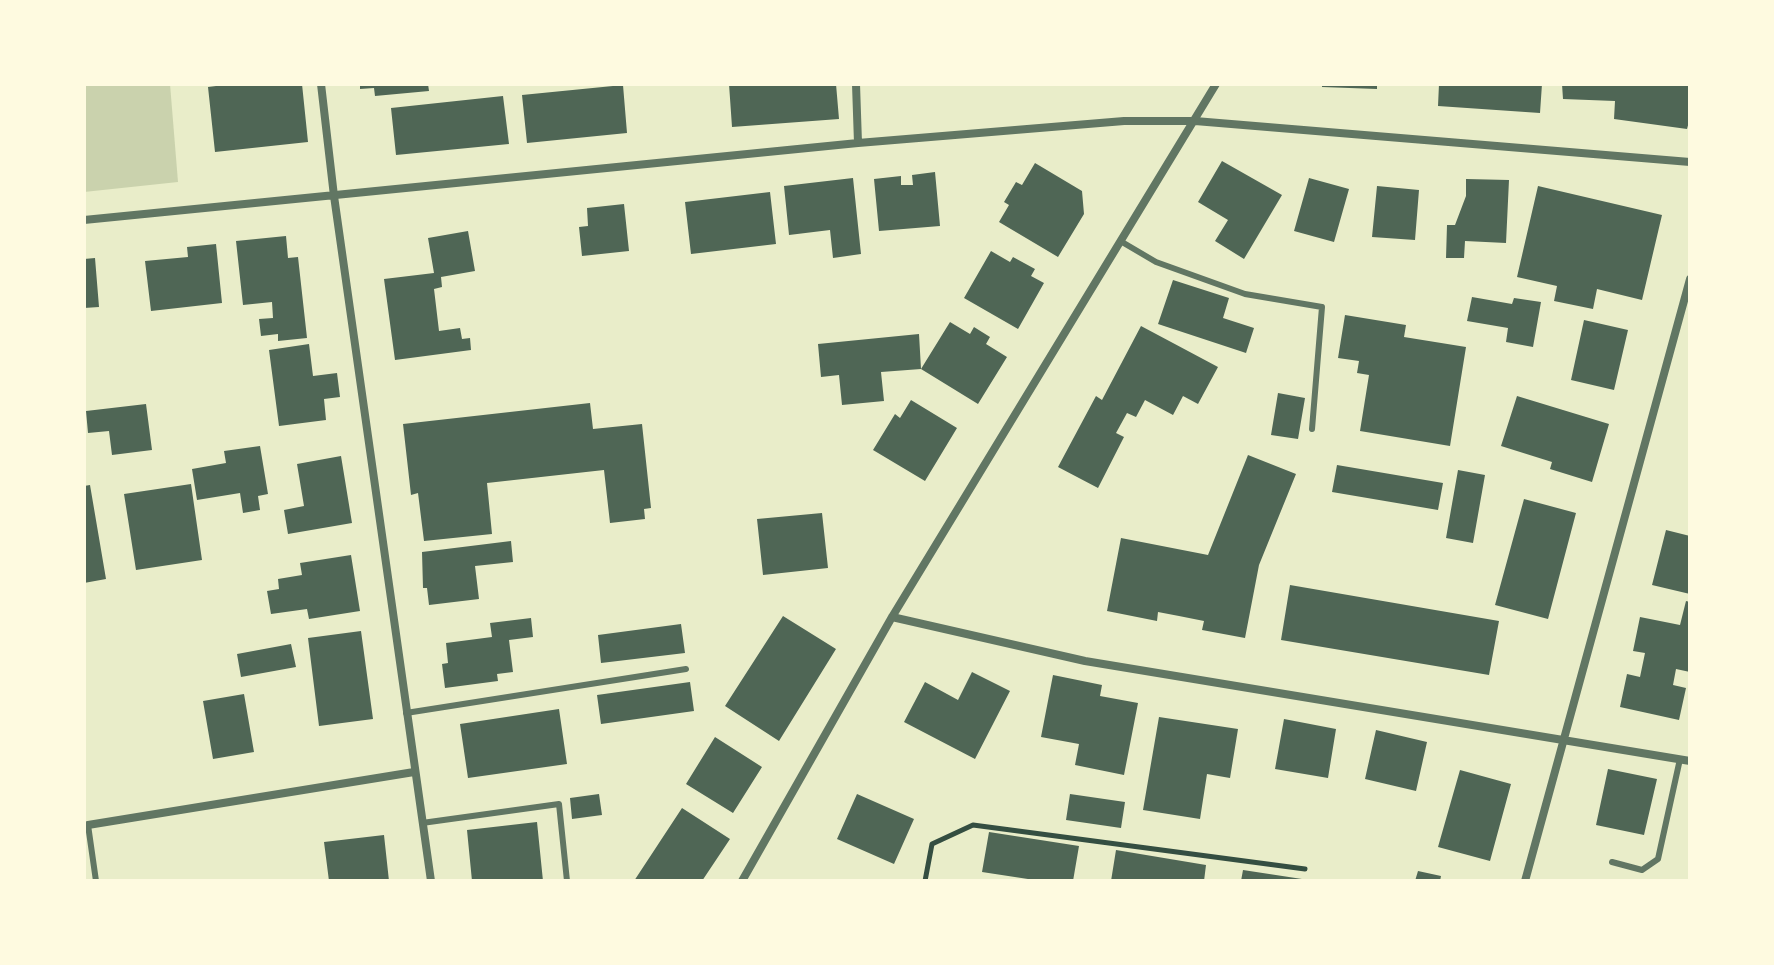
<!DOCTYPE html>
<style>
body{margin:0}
#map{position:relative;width:1774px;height:965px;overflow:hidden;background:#e9edc9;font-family:"Titillium Web",sans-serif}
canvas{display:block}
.frame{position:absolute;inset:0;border:86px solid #fefae0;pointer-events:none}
</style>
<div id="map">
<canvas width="1774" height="965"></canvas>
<div class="frame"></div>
</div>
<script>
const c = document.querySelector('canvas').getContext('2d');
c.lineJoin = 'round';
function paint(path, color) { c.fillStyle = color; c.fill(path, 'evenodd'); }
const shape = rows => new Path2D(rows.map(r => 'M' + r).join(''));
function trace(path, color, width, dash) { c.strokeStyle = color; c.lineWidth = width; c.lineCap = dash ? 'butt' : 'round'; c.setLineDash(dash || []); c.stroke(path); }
const green = shape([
 [84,84,170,84,178,182,84,192]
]);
const building = shape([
 [232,84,302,84,308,142,215,152,208,87],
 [360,84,428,84,429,91,375,96,374,88,360,89],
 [729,84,836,84,839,119,732,127],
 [1322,84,1377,84,1377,89,1322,87],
 [1439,84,1542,84,1540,113,1438,106],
 [1562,84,1690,84,1690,118,1687,129,1614,119,1615,101,1563,99],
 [623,85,627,133,527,143,522,95],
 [503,96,509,144,396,155,391,108],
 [1222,161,1282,195,1244,259,1215,241,1228,220,1198,202],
 [1035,163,1082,191,1084,214,1058,257,999,222,1009,205,1004,202,1016,182,1022,185],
 [935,172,940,226,879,231,874,179,901,176,901,185,913,185,912,175],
 [853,178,861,254,833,258,830,230,789,235,784,186],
 [1309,178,1349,189,1334,242,1294,231],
 [1466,179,1509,180,1506,243,1465,241,1464,258,1446,258,1447,225,1455,225,1466,196],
 [1377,186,1419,190,1415,240,1372,237],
 [1538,186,1662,215,1642,300,1597,289,1593,309,1554,301,1557,286,1517,277],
 [770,192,776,244,691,254,685,202],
 [624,204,629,251,582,256,579,227,588,226,587,208],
 [468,231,475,271,441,277,442,287,434,289,439,331,460,328,462,339,470,338,471,350,395,360,384,279,434,273,428,238],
 [286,236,288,258,298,257,307,338,278,341,278,334,261,336,259,319,273,318,272,302,243,305,236,241],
 [216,244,222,303,151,311,145,261,188,257,187,247],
 [991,251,1010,262,1013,257,1035,269,1031,276,1044,283,1018,329,964,298],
 [95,258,99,307,84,308,84,259],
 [1173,280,1229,298,1223,318,1254,328,1246,353,1158,324],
 [1472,297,1512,304,1514,298,1541,302,1533,347,1506,342,1508,328,1467,321],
 [1345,315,1406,325,1404,337,1466,347,1450,446,1360,431,1369,375,1357,373,1359,361,1338,358],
 [1584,320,1628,330,1614,390,1571,380],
 [950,322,970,334,974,327,990,337,986,344,1007,357,978,404,921,369],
 [1141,326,1218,367,1198,404,1183,396,1173,415,1145,400,1136,417,1127,413,1116,433,1124,437,1098,488,1058,467,1096,396,1102,400],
 [919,334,921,369,881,372,884,401,842,405,839,375,821,377,818,344],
 [309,344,313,376,337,373,340,397,324,399,326,420,279,426,269,350],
 [1278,393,1305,398,1298,439,1271,435],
 [1517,396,1609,424,1592,482,1550,469,1552,462,1501,446],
 [911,400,957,428,925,481,873,450,895,414,900,418],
 [590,403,593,429,642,424,651,508,644,509,645,519,610,523,604,470,487,483,492,534,424,541,418,493,411,495,403,424],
 [146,404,152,450,112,455,109,431,88,433,86,411],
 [260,446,268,494,258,496,260,510,243,513,240,493,197,500,192,469,226,463,224,451],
 [1248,455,1296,474,1259,565,1245,638,1202,630,1204,621,1179,616,1158,612,1157,621,1107,611,1121,538,1208,555],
 [341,456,352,523,288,534,284,510,304,506,297,464],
 [1337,465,1443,483,1438,510,1332,492],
 [1458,470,1485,475,1473,543,1446,538],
 [191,484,202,560,136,570,124,494],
 [90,485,106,579,84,583,84,486],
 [1524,499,1576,513,1548,619,1495,605],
 [822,513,828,568,763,575,757,519],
 [1666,530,1690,536,1690,594,1652,585],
 [511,541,513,562,475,566,479,599,429,605,427,588,423,588,422,552],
 [351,555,360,611,309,619,307,609,271,614,267,591,279,589,278,579,302,575,300,563],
 [1290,585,1499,621,1489,675,1281,640],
 [1686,601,1690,602,1690,672,1676,669,1673,685,1686,688,1679,720,1620,707,1627,674,1640,677,1645,653,1633,651,1640,617,1680,625],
 [783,616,836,649,779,741,725,706],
 [531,618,533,637,509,640,513,672,497,674,498,681,445,688,442,664,448,663,446,643,492,637,490,623],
 [681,624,685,653,601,663,598,635],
 [361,631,373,719,319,726,308,638],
 [291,644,296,667,241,677,237,654],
 [972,672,1010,691,975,759,904,722,925,682,958,700],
 [1053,675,1102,685,1100,696,1138,703,1124,775,1075,765,1079,744,1041,737],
 [690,682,694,711,601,724,597,695],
 [244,694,254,752,213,759,203,701],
 [559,709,567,764,468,778,460,724],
 [1159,717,1238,729,1230,778,1207,774,1200,819,1143,810],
 [1284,719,1336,729,1328,778,1275,769],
 [1376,730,1427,742,1416,791,1365,779],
 [715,737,762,767,733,813,686,784],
 [1608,769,1657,779,1644,835,1596,825],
 [1460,770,1511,784,1490,861,1438,847],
 [599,794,602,815,572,819,570,798],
 [857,794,914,819,894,864,837,839],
 [1070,794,1125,802,1121,828,1066,820],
 [682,808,730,839,702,881,634,881],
 [537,822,543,881,472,881,467,830],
 [989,832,1079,846,1073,881,1041,881,982,872],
 [384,835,389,881,329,881,324,842],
 [1116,850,1206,865,1204,881,1111,881],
 [1243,870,1302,879,1302,881,1241,881],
 [1418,871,1441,876,1440,881,1415,881]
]);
const path = shape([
 [925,881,932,844,973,825,1305,869]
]);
const service = shape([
 [1122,242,1156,262,1245,294,1322,307,1312,429],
 [406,713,686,669],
 [422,823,559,804,567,881],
 [88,825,96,881],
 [1612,862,1642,870,1658,859,1680,759]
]);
const minor = shape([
 [321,84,334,196,431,881],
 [856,84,858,143],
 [84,220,858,143,1124,121,1195,121,1690,162],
 [892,617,1085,661,1690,761],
 [88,825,414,772],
 [742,881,892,617,1216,84],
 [1525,881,1690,279]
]);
paint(green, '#cad2ad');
paint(building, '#4f6655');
trace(path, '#344e41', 5);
trace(service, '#617663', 6);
trace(minor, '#617663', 8);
</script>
